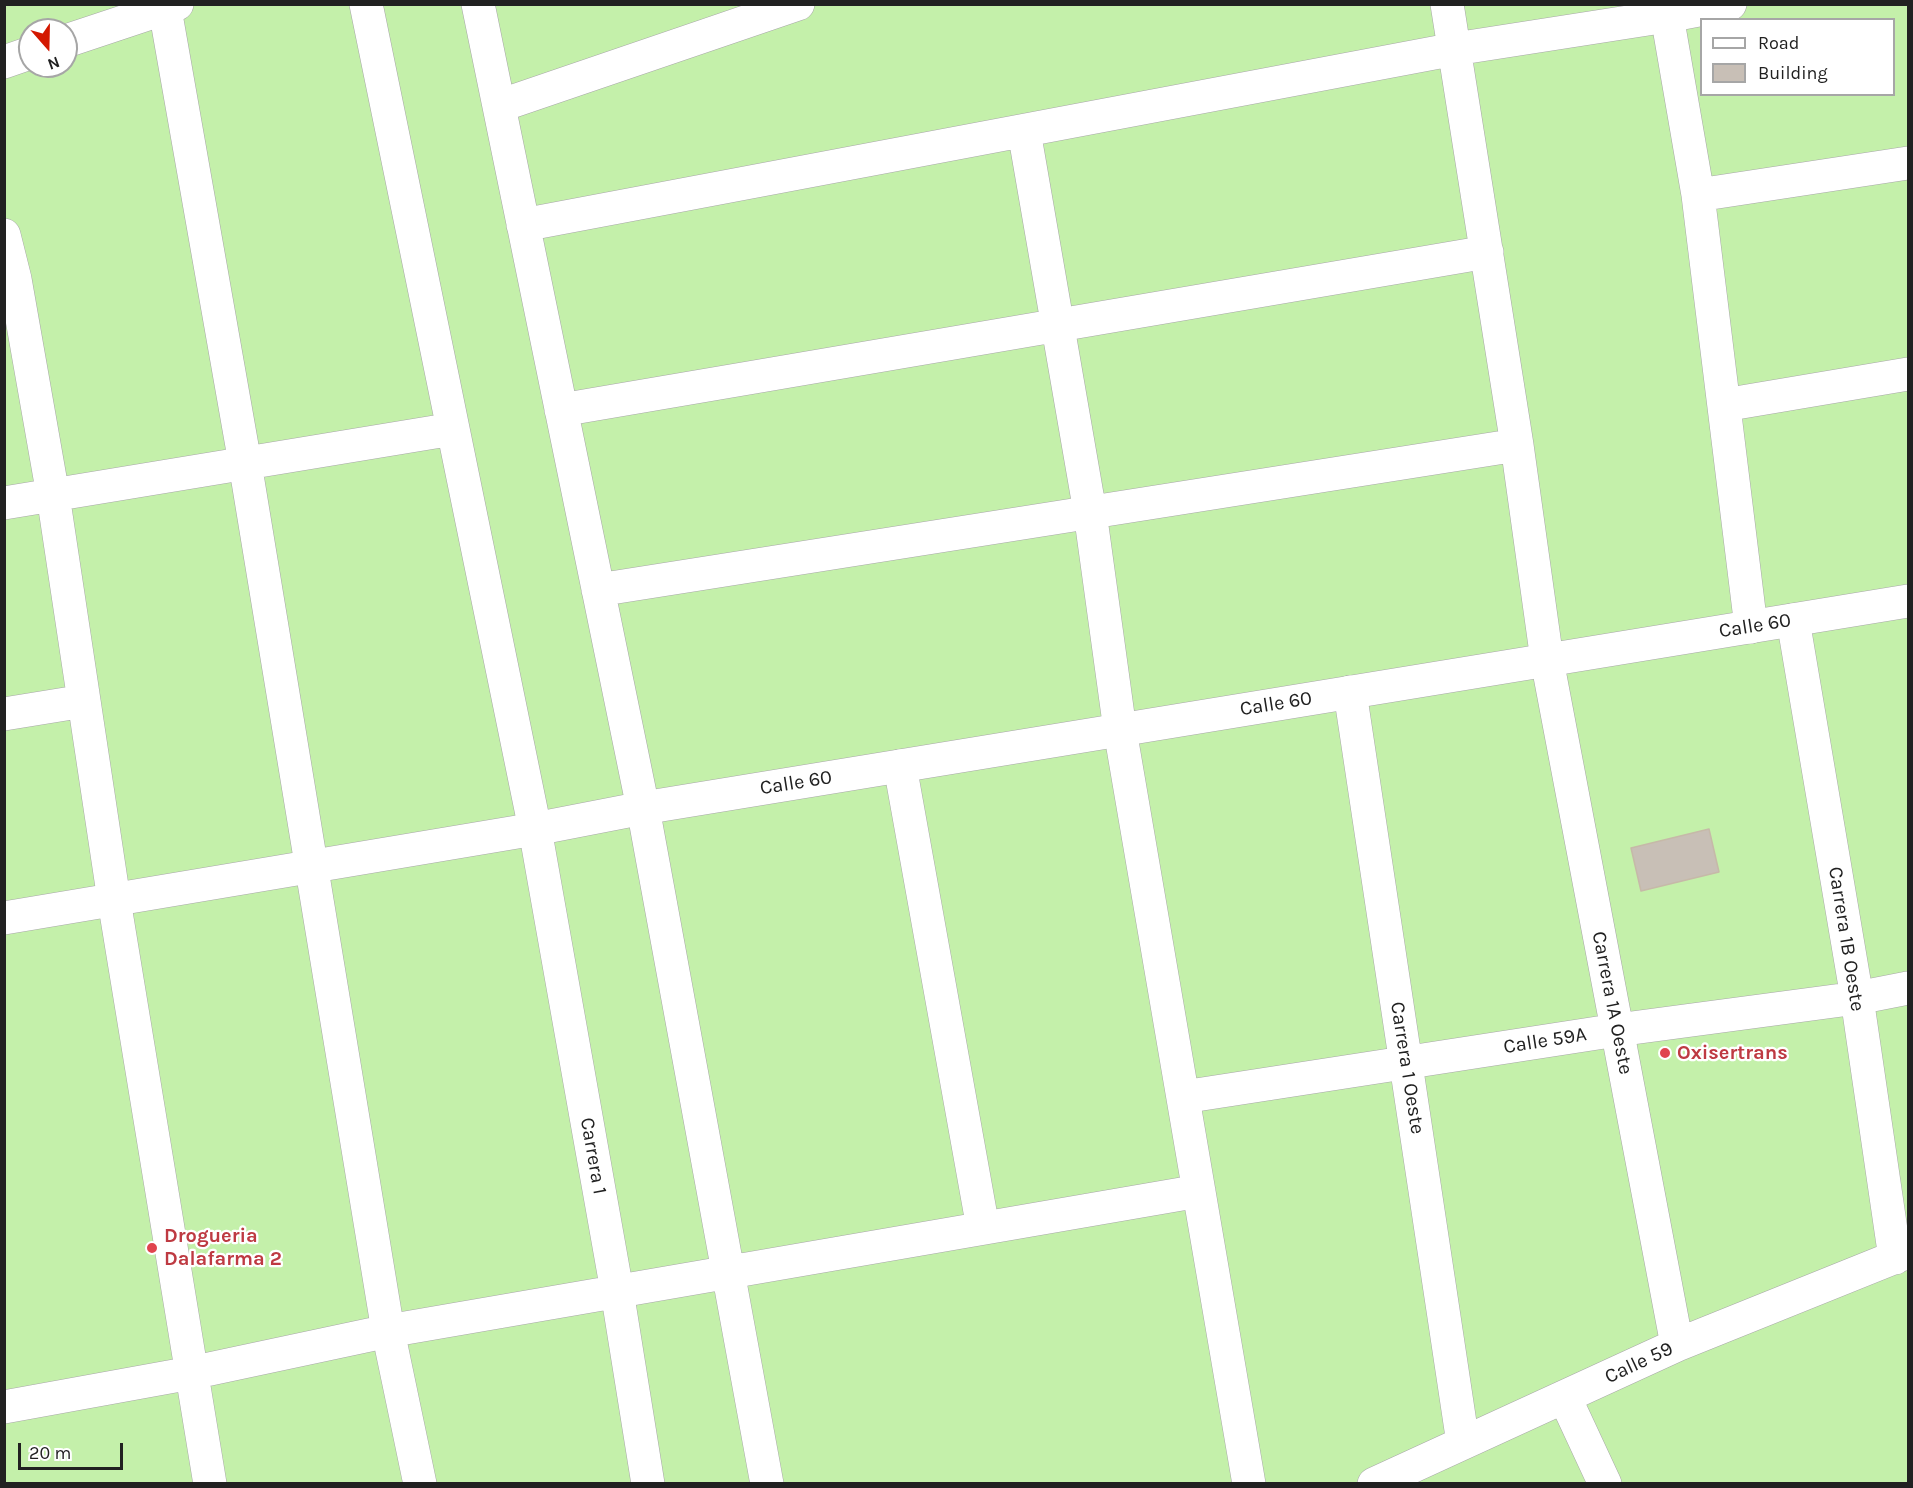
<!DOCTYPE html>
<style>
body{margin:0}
#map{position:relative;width:1913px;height:1488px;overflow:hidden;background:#f2f0e7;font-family:Karla,sans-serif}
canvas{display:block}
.frame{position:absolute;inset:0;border:6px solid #212121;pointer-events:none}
.legend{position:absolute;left:1700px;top:18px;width:195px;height:78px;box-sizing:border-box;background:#fff;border:2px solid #a6a6a6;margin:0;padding:8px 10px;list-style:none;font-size:18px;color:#212121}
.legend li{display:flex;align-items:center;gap:12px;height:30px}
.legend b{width:30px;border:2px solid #a6a6a6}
.north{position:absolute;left:18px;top:18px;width:60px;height:60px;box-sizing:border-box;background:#fff;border:2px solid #a6a6a6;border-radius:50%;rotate:160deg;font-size:16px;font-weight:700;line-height:24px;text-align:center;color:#212121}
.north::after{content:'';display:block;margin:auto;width:21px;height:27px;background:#d31800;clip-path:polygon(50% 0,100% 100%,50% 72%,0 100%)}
.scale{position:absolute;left:18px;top:1443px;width:105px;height:27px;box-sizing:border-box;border:3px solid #212121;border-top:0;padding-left:8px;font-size:18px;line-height:21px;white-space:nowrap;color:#212121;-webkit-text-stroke:4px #fff;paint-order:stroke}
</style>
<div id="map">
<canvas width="1913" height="1488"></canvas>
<div class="frame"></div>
<ul class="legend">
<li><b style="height:8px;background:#fff"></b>Road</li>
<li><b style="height:16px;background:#c8bfb6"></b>Building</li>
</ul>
<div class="north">N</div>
<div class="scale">20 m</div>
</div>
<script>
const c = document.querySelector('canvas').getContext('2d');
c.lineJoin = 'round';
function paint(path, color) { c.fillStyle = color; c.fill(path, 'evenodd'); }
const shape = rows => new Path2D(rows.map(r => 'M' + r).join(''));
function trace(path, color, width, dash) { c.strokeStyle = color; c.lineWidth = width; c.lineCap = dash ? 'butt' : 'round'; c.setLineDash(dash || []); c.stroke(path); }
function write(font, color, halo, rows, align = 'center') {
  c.font = font + ' Karla,sans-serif'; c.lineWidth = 4.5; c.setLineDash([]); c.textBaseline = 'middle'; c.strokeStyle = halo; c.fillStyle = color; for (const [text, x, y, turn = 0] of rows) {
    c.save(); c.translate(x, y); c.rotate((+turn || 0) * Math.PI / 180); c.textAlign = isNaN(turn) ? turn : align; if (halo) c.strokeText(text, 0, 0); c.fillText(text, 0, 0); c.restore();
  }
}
const grass = shape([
 [5,5,1908,5,1908,1483,5,1483],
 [1702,20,1894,20,1894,94,1702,94],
 [30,30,66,30,66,66,30,66]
]);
const building = shape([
 [1709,829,1719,872,1641,891,1631,848,1709,829]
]);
const minor = shape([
 [366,4,535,829,617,1291,648,1484],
 [478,4,643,808,767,1484],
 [1447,4,1517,445,1547,660,1677,1345],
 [1665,4,1698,195,1751,627],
 [165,9,245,463,388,1331,420,1484],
 [499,106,798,4],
 [1024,131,1090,512,1120,730,1249,1484],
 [1698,195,1908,163],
 [523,225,1455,49,1667,16,1730,4],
 [4,235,15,279,53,495,114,900,210,1484],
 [1724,405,1908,374],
 [561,410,1487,252],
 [4,503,453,429],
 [598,590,1517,445],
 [1793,620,1857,998,1895,1258],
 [1350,692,1463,1443],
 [4,714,84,701],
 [900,766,983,1228],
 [1183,1097,1617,1030,1857,998,1908,988],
 [1565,1398,1605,1484],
 [4,1407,191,1373,388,1331,1199,1191],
 [1374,1484,1677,1345,1908,1252]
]);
const tertiary = shape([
 [66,41,177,4],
 [4,62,30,53],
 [4,918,535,829,643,808,1908,601]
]);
const markers = [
 [1665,1053,6,"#e0444e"],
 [152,1248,6,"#e0444e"]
];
const streetNames = [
 ["Calle 60",1755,626,-9],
 ["Calle 60",1276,704,-9],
 ["Calle 60",796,783,-9],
 ["Carrera 1B Oeste",1846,939,81],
 ["Carrera 1A Oeste",1612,1003,79],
 ["Calle 59A",1545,1041,-9],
 ["Carrera 1 Oeste",1407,1068,81],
 ["Carrera 1",593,1156,80],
 ["Calle 59",1639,1363,-25]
];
const healthNames = [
 ["Oxisertrans",1677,1053],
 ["Drogueria",164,1236],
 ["Dalafarma 2",164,1259]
];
paint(grass, '#c4f0aa');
paint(building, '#c8bfb6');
trace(building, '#c6b9a8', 1.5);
trace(minor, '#a8a8a8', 34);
trace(tertiary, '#a8a8a8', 34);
trace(minor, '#fff', 33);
trace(tertiary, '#fff', 33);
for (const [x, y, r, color] of markers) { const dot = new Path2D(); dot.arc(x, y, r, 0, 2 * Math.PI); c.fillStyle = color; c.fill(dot); trace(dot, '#fff', 2); }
write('20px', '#212121', '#fff', streetNames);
write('bold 20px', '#be3a42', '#fff', healthNames, 'left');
</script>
